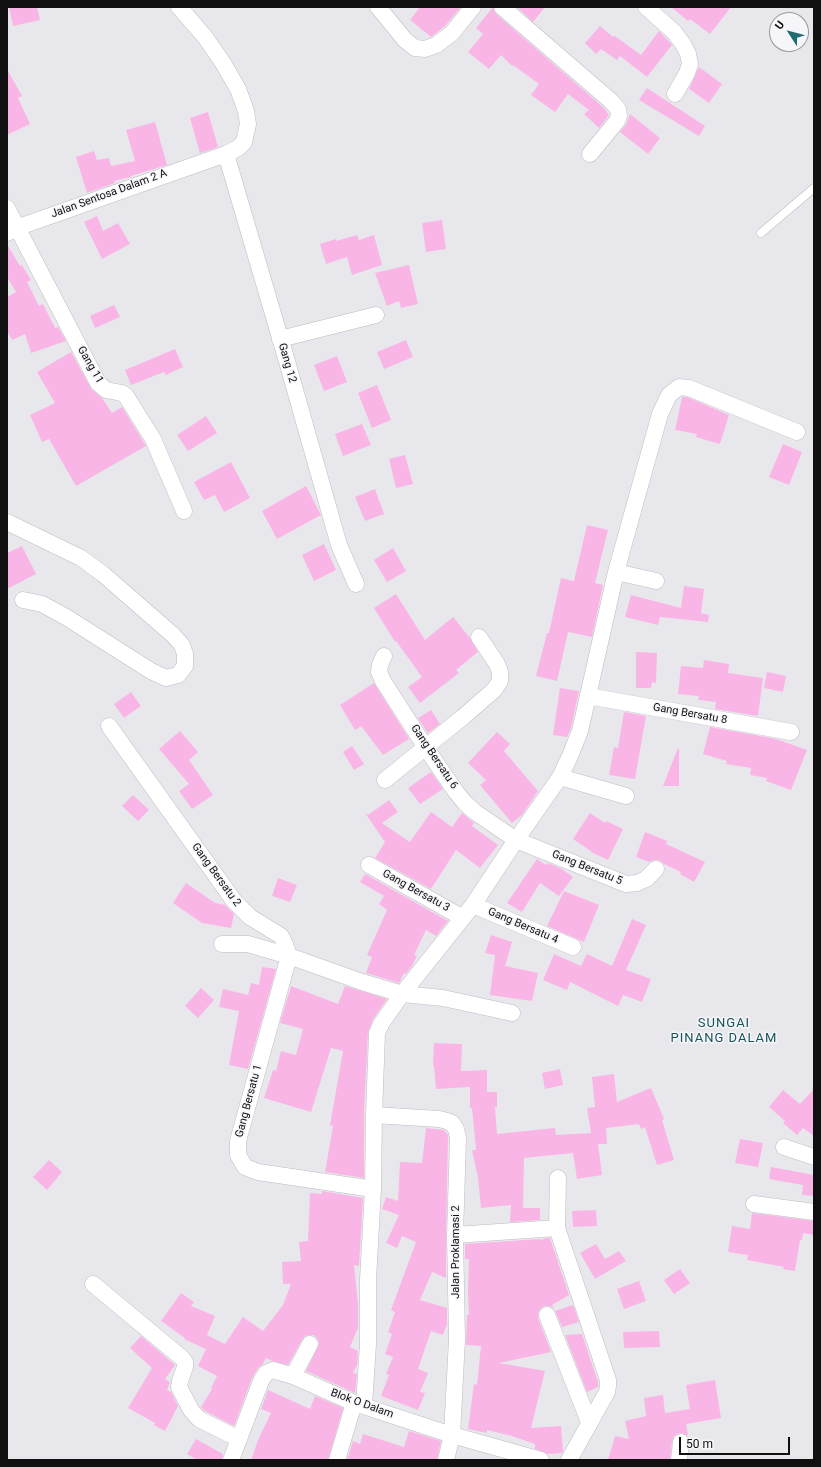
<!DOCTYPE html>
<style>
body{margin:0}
#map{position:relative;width:821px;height:1467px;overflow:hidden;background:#e8e8ec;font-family:Roboto,sans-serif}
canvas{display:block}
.frame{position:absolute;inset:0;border:8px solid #101011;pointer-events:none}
.north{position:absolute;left:769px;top:12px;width:40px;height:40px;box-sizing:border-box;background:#f6f5fa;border:1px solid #9a999d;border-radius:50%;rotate:306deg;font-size:11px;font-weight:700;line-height:16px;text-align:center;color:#101011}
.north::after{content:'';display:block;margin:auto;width:14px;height:18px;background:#206c70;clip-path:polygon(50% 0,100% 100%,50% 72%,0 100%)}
.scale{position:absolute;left:679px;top:1437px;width:111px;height:18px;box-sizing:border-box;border:2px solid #101011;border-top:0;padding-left:5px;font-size:12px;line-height:14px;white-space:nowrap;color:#101011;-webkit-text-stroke:3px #f6f5fa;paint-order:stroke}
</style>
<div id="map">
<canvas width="821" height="1467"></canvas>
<div class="frame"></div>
<div class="north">U</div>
<div class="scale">50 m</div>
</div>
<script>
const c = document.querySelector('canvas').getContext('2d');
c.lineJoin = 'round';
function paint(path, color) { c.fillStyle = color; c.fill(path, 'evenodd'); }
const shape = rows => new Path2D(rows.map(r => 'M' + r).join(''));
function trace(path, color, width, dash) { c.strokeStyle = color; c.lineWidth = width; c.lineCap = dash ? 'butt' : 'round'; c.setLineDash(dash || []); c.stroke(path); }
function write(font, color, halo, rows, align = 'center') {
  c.font = font + ' Roboto,sans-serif'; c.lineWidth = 3; c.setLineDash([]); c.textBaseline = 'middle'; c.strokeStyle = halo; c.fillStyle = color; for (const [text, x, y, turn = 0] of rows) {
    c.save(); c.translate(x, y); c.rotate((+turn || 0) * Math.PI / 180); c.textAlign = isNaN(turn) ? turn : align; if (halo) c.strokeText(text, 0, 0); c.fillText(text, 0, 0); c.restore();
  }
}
const building = shape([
 [9,7,37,7,40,20,13,26],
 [420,7,461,7,445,26,431,37,410,20],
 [493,7,496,14,604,108,609,115,599,128,584,114,589,110,568,94,555,112,531,95,539,84,513,65,512,66,501,55,489,69,468,52,483,34,476,28],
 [517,7,545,7,533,22],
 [671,7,731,7,710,34,690,19,688,21],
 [600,26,613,37,615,36,641,55,659,31,672,45,647,77,620,56,617,60,601,49,596,54,585,43],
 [699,67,722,84,709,103,689,89],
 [7,69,22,96,18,98,30,124,7,135],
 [647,88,705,126,699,136,639,100],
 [208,112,218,147,200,153,190,118],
 [630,114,660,138,648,154,620,132,626,125],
 [155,122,167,165,131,176,131,177,114,181,115,183,87,193,76,157,94,151,97,160,109,158,111,166,135,161,126,130],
 [97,216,103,231,118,223,130,244,102,259,84,222],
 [442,220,446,249,426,252,422,223],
 [357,235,359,240,374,235,382,265,352,275,347,257,326,264,320,244,336,239,336,241],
 [7,244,20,266,22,265,31,280,27,282,39,306,43,304,55,328,58,327,66,341,31,353,25,334,12,340,7,331,7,297,16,292,7,277],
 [409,265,418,304,401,308,399,301,387,306,375,273],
 [114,305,120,317,95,328,90,316],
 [406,340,413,357,384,369,377,352],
 [175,349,183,367,166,375,164,372,131,385,125,370],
 [71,352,92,390,102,398,112,413,122,407,146,446,76,486,49,439,42,442,30,415,55,403,37,372],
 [337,356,347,382,324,391,314,365],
 [377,385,391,420,372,428,358,393],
 [682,397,687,397,729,415,720,444,696,437,697,434,675,430],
 [206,416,217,433,188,451,177,435],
 [362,424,371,445,343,456,335,434],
 [783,444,802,452,789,485,769,477],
 [405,455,413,484,396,488,389,459],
 [231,462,250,498,224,512,215,495,204,500,194,482],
 [306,486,321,515,277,539,262,511],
 [375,489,384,514,365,521,355,497],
 [587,525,608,530,595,583,603,585,592,637,568,632,557,681,536,676,547,633,549,633,561,578,574,581],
 [324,544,336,570,314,581,302,555],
 [22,546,36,574,7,589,7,553],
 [393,548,406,571,387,582,374,560],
 [684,586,704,589,701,613,709,615,708,622,660,617,658,625,625,617,631,595,681,608],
 [396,594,425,640,453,617,470,638,478,652,456,670,459,673,420,703,408,687,422,677,396,641,395,642,374,608],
 [636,652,657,653,656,683,652,682,651,688,636,688],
 [704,660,729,664,728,673,763,678,758,716,715,709,716,702,698,700,699,696,678,694,681,666,703,668],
 [767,672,786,676,783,692,764,688],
 [374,683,409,739,383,755,361,726,355,730,340,705],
 [560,688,579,691,571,728,567,737,553,735],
 [131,692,141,706,124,718,114,704],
 [431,710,440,724,428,733,418,718],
 [624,712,646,716,635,779,609,775,614,747,618,748],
 [710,727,776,739,807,750,791,790,766,781,767,778,750,775,751,768,726,764,727,761,703,754],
 [180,731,198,752,189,760,213,795,192,809,179,791,189,784,159,749],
 [497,732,510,744,504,751,538,791,522,815,512,823,480,785,486,780,468,763],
 [352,746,364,764,354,770,343,752],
 [678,748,679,749,679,786,663,786],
 [431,772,443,789,420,804,408,788],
 [133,795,149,810,138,821,122,806],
 [389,800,398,812,382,823,410,842,431,812,452,827,462,813,474,823,472,826,498,845,480,868,456,850,431,889,375,858,385,842,365,813,368,815],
 [590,813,605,823,606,821,623,829,608,860,591,852,591,851,573,839],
 [645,832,667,841,666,844,705,862,694,882,680,874,681,872,664,864,659,860,654,860,649,862,636,857],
 [537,859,546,865,548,863,562,869,573,877,559,896,540,883,522,912,507,903],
 [365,874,448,921,436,936,426,930,414,955,417,956,412,966,406,974,404,973,399,983,366,973,372,957,367,955,387,910,379,904,384,896,360,882],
 [278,878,297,885,290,902,272,896],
 [186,883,215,903,225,905,234,914,231,928,202,923,173,903],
 [564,891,599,905,584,942,547,926],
 [632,919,646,925,626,970,651,979,642,1002,623,995,618,1006,570,982,567,990,543,980,554,954,581,966,587,954,612,966],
 [491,935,512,942,505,966,538,973,532,1001,490,995,495,955,485,953],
 [262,967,276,969,248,1069,229,1065,239,1011,219,1007,223,989,248,995,251,983,259,985],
 [291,986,338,1004,345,986,387,999,373,1019,368,1032,364,1111,364,1178,325,1172,333,1126,330,1125,343,1051,331,1048,311,1112,264,1098,273,1070,276,1071,281,1051,296,1055,303,1029,280,1023],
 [201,988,214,1000,198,1018,185,1006],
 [434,1043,462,1044,461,1071,487,1070,487,1092,497,1092,497,1107,495,1107,497,1134,555,1128,556,1135,591,1133,587,1108,595,1107,592,1077,614,1074,617,1102,651,1088,664,1119,662,1120,674,1160,657,1165,645,1127,641,1129,639,1124,606,1128,607,1144,598,1144,602,1175,577,1179,573,1153,524,1158,523,1208,540,1208,540,1220,510,1222,511,1205,481,1208,478,1178,472,1150,476,1150,472,1108,470,1108,470,1087,436,1089,434,1066,433,1065],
 [560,1069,563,1085,545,1089,542,1073],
 [814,1089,814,1136,803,1128,797,1135,783,1123,785,1121,769,1107,783,1090,800,1104],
 [426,1128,444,1130,448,1135,446,1235,446,1278,432,1272,420,1300,447,1308,447,1324,443,1335,431,1331,418,1369,428,1373,420,1392,425,1393,418,1410,381,1396,389,1375,386,1374,393,1357,385,1354,392,1334,388,1332,395,1312,391,1310,416,1242,402,1236,397,1248,386,1243,399,1215,382,1209,386,1197,398,1201,400,1162,422,1163],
 [740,1139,763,1143,758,1167,735,1163],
 [49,1160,62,1172,47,1190,33,1177],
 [771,1167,814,1175,814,1196,802,1195,803,1185,769,1179],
 [322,1191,363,1198,359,1266,354,1265,358,1304,358,1328,350,1347,358,1351,357,1365,353,1373,357,1374,355,1393,306,1371,319,1344,318,1339,314,1335,309,1335,305,1336,302,1340,288,1365,272,1361,266,1358,263,1364,258,1368,252,1378,234,1426,205,1411,201,1407,212,1389,211,1388,217,1376,198,1366,206,1349,184,1339,185,1338,161,1321,181,1293,194,1302,191,1306,215,1316,207,1335,225,1344,243,1317,263,1331,283,1305,291,1284,283,1284,282,1262,301,1261,299,1242,308,1241,310,1193,322,1194],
 [596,1210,597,1226,573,1227,572,1211],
 [752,1213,814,1221,814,1235,803,1233,802,1240,800,1240,795,1271,783,1269,784,1267,747,1260,748,1255,728,1252,732,1226,750,1229],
 [547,1238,550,1238,569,1295,552,1305,554,1308,549,1306,544,1306,540,1309,538,1313,538,1318,551,1352,499,1363,545,1371,531,1428,561,1426,563,1451,562,1453,548,1454,535,1449,535,1444,512,1436,487,1430,487,1433,468,1429,474,1384,477,1385,481,1346,466,1345,467,1315,469,1315,468,1291,469,1259,465,1259,465,1244,540,1239,540,1240],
 [596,1244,605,1259,619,1251,626,1261,595,1279,580,1253],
 [680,1269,690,1283,674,1294,664,1280],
 [639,1281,646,1301,624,1309,617,1289],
 [573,1305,579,1322,562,1327,555,1311],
 [659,1331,660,1347,624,1348,623,1332],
 [582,1334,598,1382,598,1387,587,1392,565,1335],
 [141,1336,175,1365,165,1379,170,1382,167,1390,171,1392,178,1406,165,1431,154,1425,155,1423,128,1408,152,1368,130,1348],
 [715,1380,721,1418,686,1424,688,1436,682,1433,677,1434,674,1436,672,1441,670,1460,608,1460,615,1436,629,1439,625,1421,646,1416,644,1398,663,1395,665,1413,690,1409,686,1385],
 [268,1390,310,1409,315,1396,343,1408,328,1460,251,1460,258,1440,271,1413,261,1409],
 [409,1431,441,1441,437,1460,347,1460,353,1441,360,1444,363,1434,404,1447],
 [196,1439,223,1454,222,1460,197,1460,187,1454]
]);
const lane = shape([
 [761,233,814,188]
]);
const street = shape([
 [179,7,205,37,223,63,238,89,246,111,248,124,244,142,238,148,226,154],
 [378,7,405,40,415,48,425,49,436,45,452,33,473,7],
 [502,7,611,101,618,109,619,116,617,121,590,154],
 [646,7,674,32,683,44,688,54,690,64,687,73,675,94],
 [7,208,98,383,106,390,122,393,126,396,153,439,184,511],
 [7,233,16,228,226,154,286,358,339,545,356,584],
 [280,339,376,315],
 [7,522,81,558,103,574,173,635,182,645,185,654,185,666,178,675,166,678,151,671,66,617,42,604,23,600],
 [616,572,656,581],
 [384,656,380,665,379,672,383,681,426,748,456,792,465,803,475,812,516,840,626,884,637,883,646,879,656,869],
 [588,696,791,732],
 [109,726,234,901,250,917,281,936,285,944,289,956,362,982,402,994,443,998,512,1013],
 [560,777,626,796],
 [385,780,463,717,494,690,500,681,500,672,497,664,479,637],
 [369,865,463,918],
 [473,905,573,947],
 [222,944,248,944,289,956,238,1141,238,1155,245,1167,258,1172,373,1189],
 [374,1115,439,1119,447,1121,452,1123,456,1129,458,1138,455,1235,457,1339,452,1435,446,1460],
 [784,1147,814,1157],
 [754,1204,814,1212],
 [557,1228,608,1380,608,1386,607,1392,569,1460],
 [455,1235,557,1228,558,1178],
 [93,1284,182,1358,185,1362,185,1367,180,1381,179,1387,191,1410,199,1419,239,1439,231,1460],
 [547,1315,589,1422],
 [293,1376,310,1344],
 [364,1405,368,1344,368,1280,373,1189,374,1115,377,1033,381,1024,402,994,473,905,516,840,560,777,570,756,580,731,616,572,660,414,669,395,679,387,689,388,797,432],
 [239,1439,261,1381,266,1373,273,1370,293,1376,354,1403,452,1435,541,1460],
 [337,1460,354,1403],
 [679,1460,681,1442]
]);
const streetNames = [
 ["Jalan Sentosa Dalam 2 A",109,194,-20],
 ["Gang 12",287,363,74],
 ["Gang 11",90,365,60],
 ["Gang Bersatu 8",690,714,10],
 ["Gang Bersatu 6",434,757,56],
 ["Gang Bersatu 5",587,868,22],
 ["Gang Bersatu 2",216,875,54],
 ["Gang Bersatu 3",416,891,29],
 ["Gang Bersatu 4",523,926,23],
 ["Gang Bersatu 1",249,1101,-75],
 ["Jalan Proklamasi 2",456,1252,-90],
 ["Blok O Dalam",362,1404,20]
];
const quarterNames = [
 ["SUNGAI",724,1024],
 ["PINANG DALAM",724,1039]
];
paint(building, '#fab5e7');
trace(lane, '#bdbcc0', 9);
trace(street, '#bdbcc0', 17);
trace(lane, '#fff', 8);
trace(street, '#fff', 16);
write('11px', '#101011', '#f6f5fa', streetNames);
c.letterSpacing = '1px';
write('13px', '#185457', '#f6f5fa', quarterNames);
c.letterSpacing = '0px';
</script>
